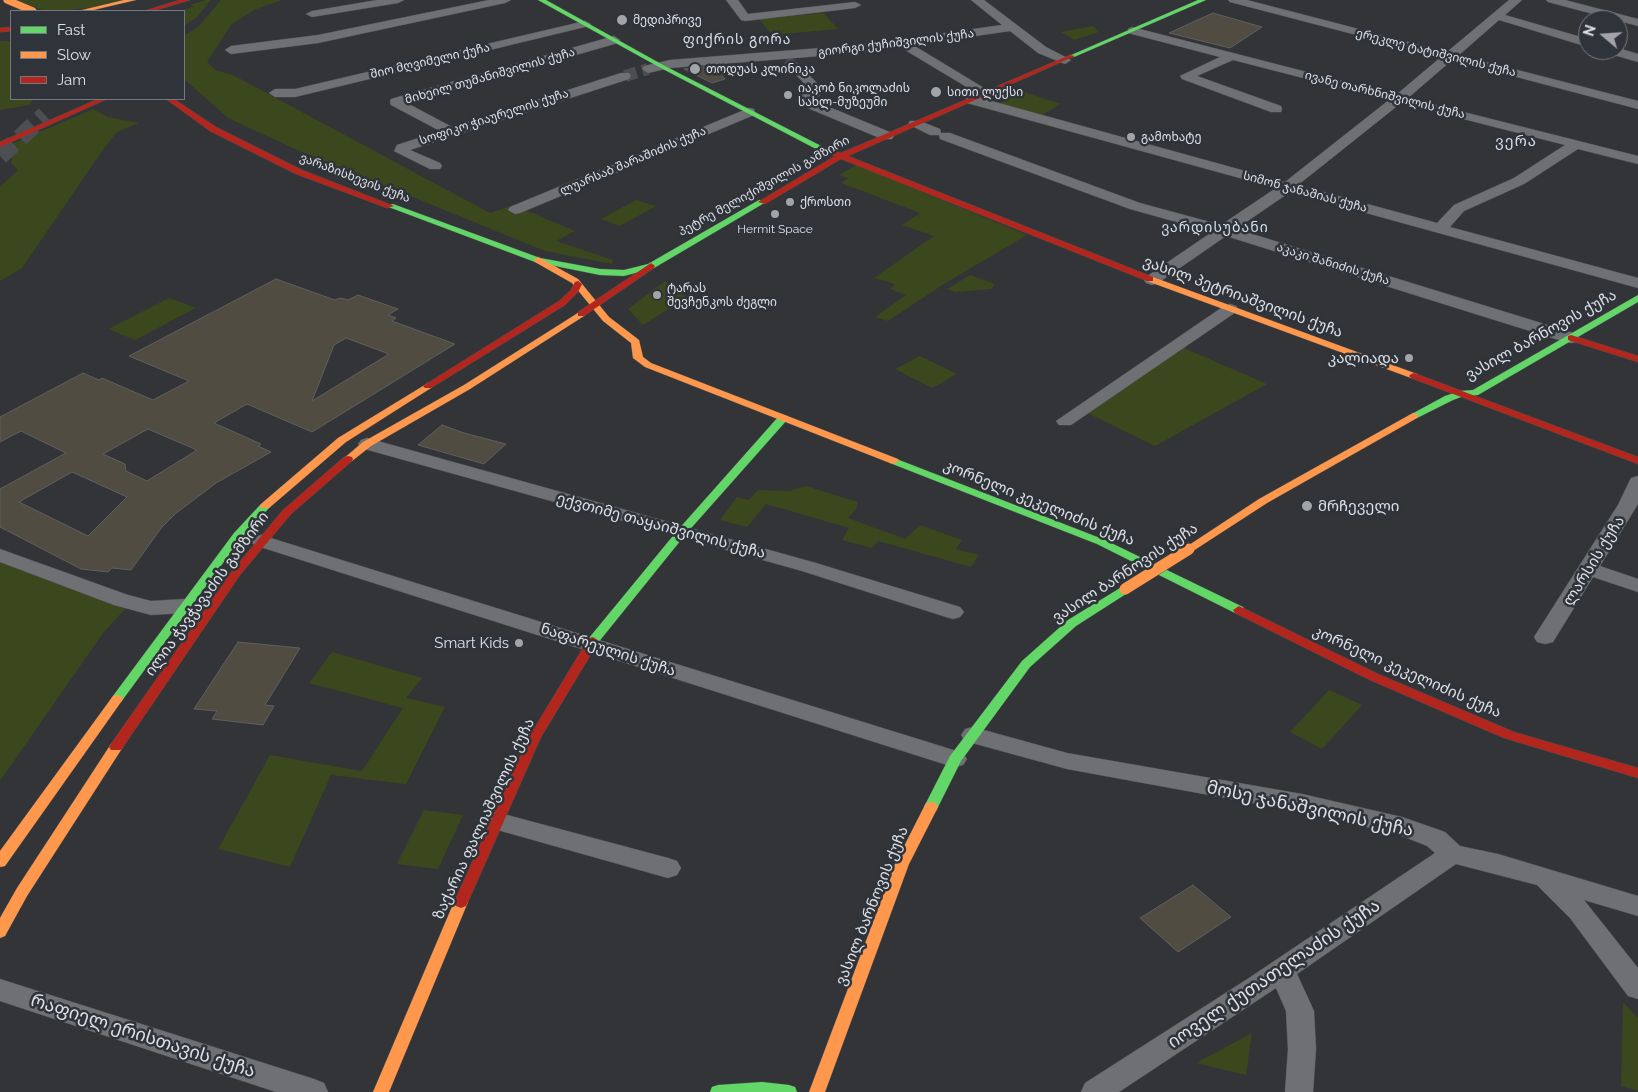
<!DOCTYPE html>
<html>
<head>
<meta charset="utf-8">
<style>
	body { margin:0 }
	#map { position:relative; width:1638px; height:1092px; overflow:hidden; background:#323437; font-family:Raleway,sans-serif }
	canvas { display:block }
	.legend { position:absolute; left:10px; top:10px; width:175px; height:90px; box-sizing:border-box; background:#2f333a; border:1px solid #75787e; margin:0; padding:6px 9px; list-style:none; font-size:15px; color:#dee0e5 }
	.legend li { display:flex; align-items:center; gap:10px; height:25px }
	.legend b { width:25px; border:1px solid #75787e }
	.north { position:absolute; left:1578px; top:10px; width:50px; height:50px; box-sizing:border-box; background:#2f333a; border:1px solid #75787e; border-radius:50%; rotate:288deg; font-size:14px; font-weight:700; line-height:20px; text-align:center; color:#dee0e5 }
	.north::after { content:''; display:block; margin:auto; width:18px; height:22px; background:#a2a4a8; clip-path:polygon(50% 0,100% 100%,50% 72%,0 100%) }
</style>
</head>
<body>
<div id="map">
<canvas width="1638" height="1092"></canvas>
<ul class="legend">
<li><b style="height:6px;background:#63d668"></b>Fast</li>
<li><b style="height:6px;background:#ff974d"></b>Slow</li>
<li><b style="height:6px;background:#b3261e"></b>Jam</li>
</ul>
<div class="north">N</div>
</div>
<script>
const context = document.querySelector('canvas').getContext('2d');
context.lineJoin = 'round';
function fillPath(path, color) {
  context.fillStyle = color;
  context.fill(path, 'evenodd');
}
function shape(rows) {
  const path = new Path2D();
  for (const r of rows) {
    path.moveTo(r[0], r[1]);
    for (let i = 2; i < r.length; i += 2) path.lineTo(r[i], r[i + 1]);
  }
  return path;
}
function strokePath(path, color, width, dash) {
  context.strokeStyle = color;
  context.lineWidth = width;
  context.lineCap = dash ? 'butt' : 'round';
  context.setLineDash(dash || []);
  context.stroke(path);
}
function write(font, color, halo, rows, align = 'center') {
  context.font = font + ' Raleway,"Noto Sans Georgian",sans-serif';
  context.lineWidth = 5;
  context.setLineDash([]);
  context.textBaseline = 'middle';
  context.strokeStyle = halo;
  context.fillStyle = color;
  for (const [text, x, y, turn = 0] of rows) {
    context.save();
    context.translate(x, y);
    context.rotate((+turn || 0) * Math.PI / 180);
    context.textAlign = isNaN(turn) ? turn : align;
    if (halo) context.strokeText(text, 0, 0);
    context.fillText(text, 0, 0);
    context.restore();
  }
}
const green = shape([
	[16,0,128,0,100,7,58,11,45,11],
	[206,0,211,0,197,17,184,26,184,11,181,11,194,6,190,5],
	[221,0,281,0,254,10,231,25,207,62,215,70,233,75,490,213,513,205,575,231,556,241,613,260,612,264,545,251,295,149,228,118,184,79,184,36,199,26],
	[824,13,838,29,772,35,759,19],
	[1093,26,1099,32,1074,40,1061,32],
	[0,41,11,41,11,99,34,99,29,105,0,110],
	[1024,92,1061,104,1040,116,998,104],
	[93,109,108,117,139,123,117,132,102,151,22,268,0,281,0,187,18,170,11,163,12,157,0,157,0,149],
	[856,165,1027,235,947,282,888,321,875,317,906,295,890,289,895,284,874,278,934,236,902,225,920,213,841,183,848,178,839,175],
	[636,200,656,206,620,226,601,219],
	[970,275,995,284,992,289,955,292,947,289],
	[665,281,687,297,643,325,628,309],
	[169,298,196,308,135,340,108,329],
	[1184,348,1267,384,1155,446,1085,412],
	[920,356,957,374,932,388,895,369],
	[806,486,858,502,856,509,848,518,905,539,920,525,962,540,956,549,979,555,971,567,878,541,872,548,842,540,849,528,766,504,747,527,720,520,737,497,749,500,758,490,790,491],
	[5,558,127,607,103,633,0,781,0,564],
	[332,652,422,678,406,698,445,707,406,784,331,775,290,867,218,849,270,755,362,771,403,708,309,683],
	[1329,690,1362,705,1322,749,1290,732],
	[424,810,463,815,438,869,397,864],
	[1623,1002,1638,1018,1638,1091,1621,1086],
	[1252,1033,1246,1075,1196,1063]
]);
const building = shape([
	[1213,13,1262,27,1230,48,1169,33,1213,13],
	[714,66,725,79,712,83,684,69,714,66],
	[276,279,335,300,340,298,348,300,358,295,398,309,388,315,396,318,392,321,455,344,312,432,247,404,214,423,261,444,258,446,271,452,216,483,175,514,162,527,131,570,112,568,108,572,81,569,0,527,0,489,66,453,21,431,0,442,0,417,83,373,99,380,102,378,153,400,189,381,129,356,276,279],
	[346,338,389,354,312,401,334,345,346,338],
	[148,429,197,450,147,481,126,471,125,464,103,454,148,429],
	[72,472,127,497,88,536,19,502,72,472],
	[442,425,464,433,506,444,484,464,418,445,442,425],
	[238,642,300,648,265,705,274,706,263,725,212,719,217,711,194,709,238,642],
	[1193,885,1231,917,1178,952,1140,918,1193,885]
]);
const streetTunnel = shape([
	[786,61,797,70],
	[625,76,648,69]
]);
const primaryTunnel = shape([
	[0,156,45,115]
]);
const street = shape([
	[377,0,404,0,398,3,312,17,306,14,312,11,377,0],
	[489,0,511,0,505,3,318,43,231,54,225,50,231,46,318,35,489,0],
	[726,0,738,0,748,14,855,2,861,5,855,8,745,21,741,20,726,0],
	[971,0,984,0,1046,47,1071,60,1065,64,1038,53,1010,31,913,45,989,91,991,94,989,97,985,98,900,47,858,53,670,68,648,73,642,69,644,66,670,60,858,45,1002,25,971,0],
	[1228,0,1247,0,1447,52,1509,0,1522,0,1505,15,1588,39,1588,47,1499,20,1459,55,1638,101,1638,109,1452,60,1408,98,1638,156,1638,164,1578,149,1524,184,1464,211,1450,227,1638,278,1638,288,1290,192,1236,229,1577,334,1579,338,1577,342,1571,343,1565,342,1226,236,1158,283,1152,285,1146,283,1144,280,1146,277,1212,232,1130,209,940,139,939,135,930,135,908,124,910,121,920,121,940,129,941,133,950,133,1140,203,1221,225,1276,188,967,103,966,100,967,97,977,97,1285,182,1389,100,1233,60,1197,76,1281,106,1282,109,1281,112,1271,112,1182,79,1180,76,1220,57,1128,33,1128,29,1132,27,1396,95,1441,57,1230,2,1228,0],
	[1401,103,1565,145,1514,178,1454,205,1437,223,1298,185,1401,103],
	[1546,0,1565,0,1638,19,1638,26,1548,2,1546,0],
	[585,21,591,24,589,26,295,97,275,97,269,93,275,89,295,89,585,21],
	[614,36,620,40,618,43,407,103,452,127,621,73,629,73,631,76,629,79,410,150,440,163,442,166,440,169,430,169,394,151,397,145,440,131,391,105,390,102,391,99,614,36],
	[1618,48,1638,54,1638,62,1607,53,1605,50,1618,48],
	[797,66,801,67,824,90,819,96,810,99,892,133,894,136,892,139,882,139,798,104,797,101,799,94,811,90,791,70,797,66],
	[749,108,754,109,755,112,754,115,520,213,515,214,508,210,510,207,749,108],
	[1230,304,1236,306,1238,309,1236,312,1071,425,1059,425,1056,421,1224,306,1230,304],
	[367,438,816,563,960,607,964,612,960,617,953,619,946,617,802,571,361,448,358,444,361,440,367,438],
	[1638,476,1638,504,1600,566,1638,579,1638,592,1593,577,1553,642,1545,644,1537,642,1534,637,1618,505,1629,482,1631,478,1638,476],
	[261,535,963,753,967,759,963,765,955,767,947,765,254,545,251,541,254,537,261,535],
	[0,549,128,595,151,601,184,599,191,601,194,606,191,611,184,613,151,615,114,605,0,562,0,549],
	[973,727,1067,753,1302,794,1402,817,1445,832,1460,846,1498,854,1638,896,1638,916,1584,900,1638,968,1638,999,1628,996,1570,918,1537,885,1456,864,1297,974,1314,1011,1316,1049,1313,1092,1285,1092,1288,1049,1286,1011,1276,988,1119,1092,1081,1092,1085,1083,1249,978,1435,853,1427,846,1397,834,1302,812,1067,769,965,741,961,735,965,729,973,727],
	[496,812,668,858,677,861,681,868,677,875,668,878,487,827,484,821,487,815,496,812],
	[0,979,314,1079,324,1083,328,1092,276,1092,0,1001,0,979]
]);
const fast = shape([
	[538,0,546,0,663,65,827,149,820,151,659,67,538,0],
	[1198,0,1206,0,1074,57,1069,56,1198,0],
	[759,200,766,202,654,268,624,276,600,275,535,262,386,206,393,204,540,258,600,269,624,270,648,264,759,200],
	[1638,295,1638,302,1478,395,1461,397,1453,400,1417,418,1409,418,1408,416,1445,396,1460,391,1473,390,1638,295],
	[783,415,787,416,788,418,787,420,685,535,597,644,589,644,587,641,589,638,677,531,779,416,783,415],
	[894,458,1105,540,1243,607,1245,610,1239,614,1235,613,1097,544,890,463,889,461,894,458],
	[265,503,270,506,269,508,242,537,121,702,113,702,111,699,113,696,234,533,261,504,265,503],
	[1125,585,1129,586,1131,589,1129,592,1076,626,1030,667,961,761,936,811,931,812,926,811,924,807,950,756,1022,661,1068,620,1125,585],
	[762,1082,789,1085,795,1087,797,1092,710,1092,712,1087,718,1085,762,1082]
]);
const slow = shape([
	[124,0,136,0,89,11,78,11,124,0],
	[538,257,578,279,609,317,639,340,643,357,651,363,898,459,899,461,894,464,890,463,645,367,633,358,631,343,603,321,572,283,535,262,534,260,538,257],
	[1150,276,1417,374,1419,376,1417,378,1411,378,1147,281,1146,279,1150,276],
	[581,311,586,314,584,316,470,389,371,446,352,461,348,462,343,459,363,442,464,385,581,311],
	[428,383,433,386,431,388,346,442,269,508,261,508,260,506,261,504,338,438,428,383],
	[1413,413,1417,414,1418,416,1417,418,1267,503,1193,551,1185,551,1183,549,1259,499,1413,413],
	[117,695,121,696,123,699,121,702,5,866,0,867,0,851,113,696,117,695],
	[116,742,121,744,123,747,121,750,27,896,5,936,0,938,0,918,17,888,111,744,116,742],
	[931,802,936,803,938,807,909,864,825,1092,809,1092,895,864,926,803,931,802],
	[461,896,466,898,468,902,389,1092,373,1092,454,902,456,898,461,896]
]);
const jam = shape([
	[180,0,190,0,153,11,144,11,180,0],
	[11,27,11,31,0,32,0,28,11,27],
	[1070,55,1075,56,848,156,1153,277,1153,281,1147,281,841,159,765,204,758,202,835,156,820,151,820,147,826,147,841,153,1070,55],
	[98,99,107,99,0,147,0,142,98,99],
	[166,99,174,99,216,127,302,170,394,206,387,208,296,174,210,131,166,99],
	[651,263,655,266,654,268,584,316,578,316,578,312,651,263],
	[578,281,582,284,578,292,565,305,431,388,425,388,423,386,559,301,570,291,575,282,578,281],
	[1571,335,1638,356,1638,362,1568,340,1568,336,1571,335],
	[1414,373,1638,457,1638,464,1411,378,1409,376,1411,374,1414,373],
	[348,456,352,457,353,459,352,461,291,514,240,575,121,750,111,750,109,747,111,744,232,571,283,510,344,457,348,456],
	[1239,606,1378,674,1514,732,1638,768,1638,778,1504,738,1370,680,1235,613,1233,610,1239,606],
	[593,637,599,641,541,737,468,902,466,906,461,908,456,906,454,902,529,737,589,638,593,637]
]);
const slowBridgeFar1 = shape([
	[7,0,33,11]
]);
const slowBridge = shape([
	[1125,589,1189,549]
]);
const markers = [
	[622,20,6,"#a2a4a8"],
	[695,69,6,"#a2a4a8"],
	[936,92,6,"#a2a4a8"],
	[788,95,5,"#a2a4a8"],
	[1131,137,5,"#a2a4a8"],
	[790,202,5,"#a2a4a8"],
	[775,214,5,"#a2a4a8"],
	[657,295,5,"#a2a4a8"],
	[1409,358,5,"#a2a4a8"],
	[1307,506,6,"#a2a4a8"],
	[519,643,5,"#a2a4a8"]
];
const farPoinames = [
	["მედიპრივე",633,20],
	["თოდუას კლინიკა",706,69],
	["იაკობ ნიკოლაძის",798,88],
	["სახლ-მუზეუმი",798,102],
	["სითი ლუქსი",947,92],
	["გამოხატე",1141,137],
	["ქროსთი",800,202],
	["Hermit Space",775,229,"center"],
	["ტარას",667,288],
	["შევჩენკოს ძეგლი",667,302]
];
const farStreetnames = [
	["გიორგი ქუჩიშვილის ქუჩა",896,43,-7],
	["ერეკლე ტატიშვილის ქუჩა",1436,53,14],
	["შიო მღვიმელი ქუჩა",430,61,-13],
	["მიხეილ თუმანიშვილის ქუჩა",490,76,-16],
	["ივანე თარხნიშვილის ქუჩა",1385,95,14],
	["სოფიკო ჭიაურელის ქუჩა",494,117,-18],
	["ლუარსაბ შარაშიძის ქუჩა",633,161,-23],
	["ვარაზისხევის ქუჩა",355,178,21],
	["პეტრე მელიქიშვილის გამზირი",764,186,-29],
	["სიმონ ჯანაშიას ქუჩა",1305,192,15],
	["აკაკი შანიძის ქუჩა",1333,264,17]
];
const farNeighbourhoodnames = [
	["ფიქრის გორა",737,40],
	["ვარდისუბანი",1215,228]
];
const farQuarternames = [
	["ვერა",1516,141]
];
const streetNames = [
	["ვასილ პეტრიაშვილის ქუჩა",1243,297,20],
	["ვასილ ბარნოვის ქუჩა",1541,335,-29],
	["კორნელი კეკელიძის ქუჩა",1039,503,22],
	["ექვთიმე თაყაიშვილის ქუჩა",661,526,15],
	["ლარსის ქუჩა",1594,561,-58],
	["ვასილ ბარნოვის ქუჩა",1125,573,-33],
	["ილია ჭავჭავაძის გამზირი",207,594,-54],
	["ნაფარეულის ქუჩა",608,650,18],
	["კორნელი კეკელიძის ქუჩა",1407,672,24],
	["ზაქარია ფალიაშვილის ქუჩა",484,819,-65],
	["ვასილ ბარნოვის ქუჩა",872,906,-68]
];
const poiNames = [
	["კალიადა",1399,358],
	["მრჩეველი",1318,506,"left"],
	["Smart Kids",509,643]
];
const nearStreetnames = [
	["მოსე ჯანაშვილის ქუჩა",1310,809,12],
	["იოველ ქუთათელაძის ქუჩა",1274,974,-34],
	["რაფიელ ერისთავის ქუჩა",143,1036,18]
];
fillPath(green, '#3b481d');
fillPath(building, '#514c42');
strokePath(building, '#5f5f5f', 1);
strokePath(streetTunnel, '#4c4e51', 12, [12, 6]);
strokePath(primaryTunnel, '#4c4e51', 18, [18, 9]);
strokePath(street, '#4e5052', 1);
strokePath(fast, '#4e5052', 1);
strokePath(slow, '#4e5052', 1);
strokePath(jam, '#4e5052', 1);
fillPath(street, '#6e7073');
fillPath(fast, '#63d668');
fillPath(slow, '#ff974d');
fillPath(jam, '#b3261e');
strokePath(slowBridgeFar1, '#4e5052', 8, []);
strokePath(slowBridge, '#4e5052', 12, []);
strokePath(slowBridgeFar1, '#ff974d', 7);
strokePath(slowBridge, '#ff974d', 11);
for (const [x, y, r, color] of markers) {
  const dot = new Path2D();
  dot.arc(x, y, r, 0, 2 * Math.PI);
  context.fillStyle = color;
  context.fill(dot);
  strokePath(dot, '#2f333a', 2);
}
write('12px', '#dee0e5', '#2f333a', farPoinames, 'left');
write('12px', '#dee0e5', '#2f333a', farStreetnames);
context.letterSpacing = '1px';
write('14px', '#d9dee7', '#2f333a', farNeighbourhoodnames);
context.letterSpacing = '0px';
context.letterSpacing = '1px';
write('15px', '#d9dee7', '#2f333a', farQuarternames);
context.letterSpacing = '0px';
write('15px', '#dee0e5', '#2f333a', streetNames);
write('15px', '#dee0e5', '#2f333a', poiNames, 'right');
write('18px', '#dee0e5', '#2f333a', nearStreetnames);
</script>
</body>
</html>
